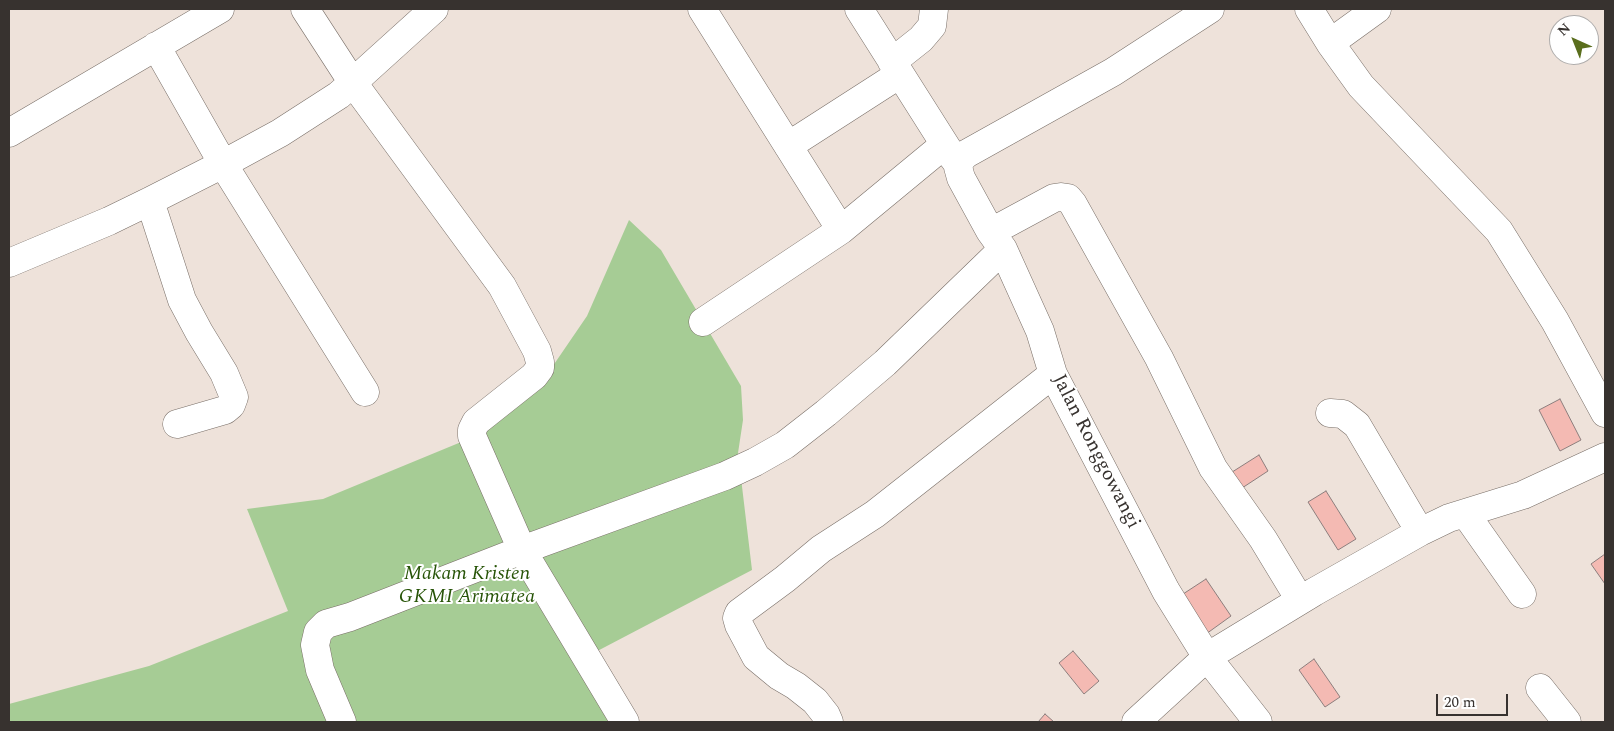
<!DOCTYPE html>
<html>
<head>
<meta charset="utf-8">
<style>
	body { margin:0 }
	#map { position:relative; width:1614px; height:731px; overflow:hidden; background:#eee2da; font-family:Spectral,serif }
	canvas { display:block }
	.frame { position:absolute; inset:0; border:10px solid #37322f; pointer-events:none }
	.north { position:absolute; left:1549px; top:15px; width:50px; height:50px; box-sizing:border-box; background:#fff; border:1px solid #afadac; border-radius:50%; rotate:316deg; font-size:14px; font-weight:700; line-height:20px; text-align:center; color:#37322f }
	.north::after { content:''; display:block; margin:auto; width:18px; height:22px; background:#5a6e1d; clip-path:polygon(50% 0,100% 100%,50% 72%,0 100%) }
	.scale { position:absolute; left:1436px; top:694px; width:72px; height:22px; box-sizing:border-box; border:2px solid #37322f; border-top:0; padding-left:6px; font-size:15px; line-height:18px; white-space:nowrap; color:#37322f; -webkit-text-stroke:4px #fff; paint-order:stroke }
</style>
</head>
<body>
<div id="map">
<canvas width="1614" height="731"></canvas>
<div class="frame"></div>
<div class="north">N</div>
<div class="scale">20 m</div>
</div>
<script>
const context = document.querySelector('canvas').getContext('2d');
context.lineJoin = 'round';
function fillPath(path, color) {
  context.fillStyle = color;
  context.fill(path, 'evenodd');
}
function shape(rows) {
  const path = new Path2D();
  for (const r of rows) {
    path.moveTo(r[0], r[1]);
    for (let i = 2; i < r.length; i += 2) path.lineTo(r[i], r[i + 1]);
  }
  return path;
}
function strokePath(path, color, width, dash) {
  context.strokeStyle = color;
  context.lineWidth = width;
  context.lineCap = dash ? 'butt' : 'round';
  context.setLineDash(dash || []);
  context.stroke(path);
}
function write(font, color, halo, rows, align = 'center') {
  context.font = font + ' Spectral,serif';
  context.lineWidth = 4;
  context.setLineDash([]);
  context.textBaseline = 'middle';
  context.strokeStyle = halo;
  context.fillStyle = color;
  for (const [text, x, y, turn = 0] of rows) {
    context.save();
    context.translate(x, y);
    context.rotate((+turn || 0) * Math.PI / 180);
    context.textAlign = isNaN(turn) ? turn : align;
    if (halo) context.strokeText(text, 0, 0);
    context.fillText(text, 0, 0);
    context.restore();
  }
}
const green = shape([
	[629,220,661,250,741,386,743,420,738,453,752,570,584,658,623,722,9,722,9,704,149,666,288,611,247,509,323,499,483,433,546,376,587,316]
]);
const building = shape([
	[1560,399,1581,440,1560,451,1539,410,1560,399],
	[1259,455,1268,471,1239,490,1229,474,1259,455],
	[1326,491,1356,539,1338,550,1308,502,1326,491],
	[1605,554,1605,584,1591,564,1605,554],
	[1206,579,1231,616,1206,634,1180,596,1206,579],
	[1073,651,1099,681,1084,694,1059,663,1073,651],
	[1314,659,1340,697,1325,707,1299,670,1314,659],
	[1045,714,1054,722,1038,722,1045,714]
]);
const minor = shape([
	[305,9,351,80,502,286,537,351,540,362,540,368,534,376,476,422,472,430,472,436,522,550,625,722],
	[702,9,841,230,944,145],
	[859,9,954,159],
	[1309,9,1330,43,1361,86,1499,231,1555,321,1605,413],
	[1330,43,1377,9],
	[156,46,223,164,365,392],
	[892,62,921,39,932,26,934,9],
	[9,133,220,9],
	[788,146,900,74],
	[150,201,182,300,199,332,224,373,234,397,231,405,225,410,177,424],
	[990,231,961,178,958,167,961,159,966,154,1113,72,1210,9],
	[9,263,109,221,150,201,223,164,280,133,339,95,434,9],
	[703,322,841,230],
	[1330,413,1343,414,1357,425,1420,532],
	[1465,513,1522,594],
	[1540,688,1567,722],
	[342,722,320,670,315,645,318,632,326,624,350,617,522,550,725,476,755,462,785,445,826,413,885,363,1003,249],
	[829,722,826,715,815,701,796,686,779,676,756,657,739,625,737,618,739,613,785,579,821,549,875,514,1053,374],
	[1136,722,1207,657,1314,592,1420,532,1449,518,1523,495,1605,457],
	[1258,722,1207,657,1166,591,1053,374,1040,331,1003,249,990,231,1004,225,1054,198,1061,197,1068,198,1073,204,1159,358,1213,468,1263,539,1300,600]
]);
const streetNames = [
	["Jalan Ronggowangi",1095,452,63]
];
const parkNames = [
	["Makam Kristen",467,575],
	["GKMI Arimatea",467,598]
];
fillPath(green, '#a6cc95');
fillPath(building, '#f4bab3');
strokePath(building, '#8c7e7d', 1);
strokePath(minor, '#786e67', 29);
strokePath(minor, '#fff', 28);
write('20px', '#37322f', '#fff', streetNames);
write('italic 20px', '#275407', '#fff', parkNames);
</script>
</body>
</html>
